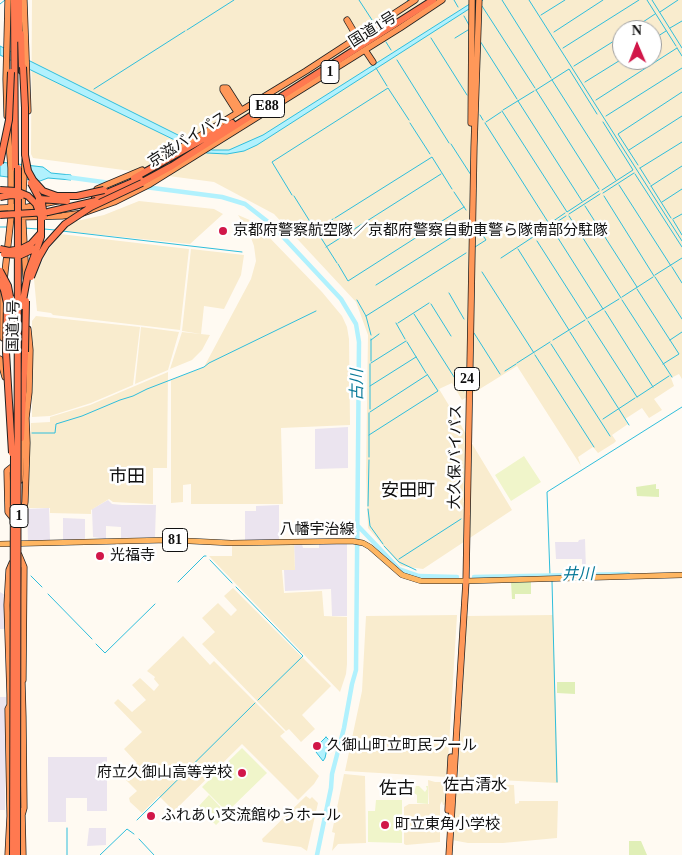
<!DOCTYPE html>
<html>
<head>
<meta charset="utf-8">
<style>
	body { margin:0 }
	#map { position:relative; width:682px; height:855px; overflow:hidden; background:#fffaf2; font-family:"Times New Roman",serif }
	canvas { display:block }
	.north { position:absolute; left:612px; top:20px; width:50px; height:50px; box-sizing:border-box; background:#fff; border:1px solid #9f9f9f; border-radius:50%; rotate:359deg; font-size:14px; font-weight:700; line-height:20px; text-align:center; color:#101010 }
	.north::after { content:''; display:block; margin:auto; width:18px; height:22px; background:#d11749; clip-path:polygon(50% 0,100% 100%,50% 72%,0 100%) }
</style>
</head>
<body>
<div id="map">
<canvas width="682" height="855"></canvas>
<div class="north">N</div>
</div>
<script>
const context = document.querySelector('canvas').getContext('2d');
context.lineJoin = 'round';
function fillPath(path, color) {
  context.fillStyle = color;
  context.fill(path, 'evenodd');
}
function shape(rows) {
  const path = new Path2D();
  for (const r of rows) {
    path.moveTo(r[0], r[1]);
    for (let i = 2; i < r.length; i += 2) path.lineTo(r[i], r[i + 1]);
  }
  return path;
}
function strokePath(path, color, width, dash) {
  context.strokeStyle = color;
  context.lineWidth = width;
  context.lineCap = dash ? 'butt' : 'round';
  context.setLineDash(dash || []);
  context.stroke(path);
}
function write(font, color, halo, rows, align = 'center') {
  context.font = font + ' "Times New Roman","Noto Sans JP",serif';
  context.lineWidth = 5;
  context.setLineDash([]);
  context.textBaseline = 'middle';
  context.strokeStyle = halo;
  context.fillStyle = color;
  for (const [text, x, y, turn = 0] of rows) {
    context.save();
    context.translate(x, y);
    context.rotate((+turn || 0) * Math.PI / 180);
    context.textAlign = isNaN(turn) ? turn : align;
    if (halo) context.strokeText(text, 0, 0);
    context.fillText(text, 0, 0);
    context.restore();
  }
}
const industrial = shape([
	[348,427,348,468,315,469,315,429],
	[108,500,112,504,122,505,156,505,155,537,121,538,121,527,106,526,106,539,93,537,92,509],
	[279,505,279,540,245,541,245,511,256,511,256,506],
	[49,508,50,540,28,541,27,509],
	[63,518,85,519,85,539,63,540],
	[585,539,586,570,582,570,582,559,556,559,555,542,578,542,579,540],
	[347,543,347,616,332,616,331,589,285,591,284,570,295,570,294,544,302,544,303,548,319,548,319,544],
	[0,592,5,595,5,629,0,629],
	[0,697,6,697,5,810,0,810],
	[48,757,107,757,107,811,87,811,87,798,66,798,66,822,48,822],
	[89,828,106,828,106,845,87,846]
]);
const farmland = shape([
	[32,0,682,0,682,379,679,374,671,378,674,386,654,399,662,410,649,418,642,408,625,419,628,424,612,435,616,441,614,443,598,453,593,447,578,457,581,466,517,366,462,400,452,383,439,389,512,510,423,569,401,566,368,528,366,472,368,335,356,302,274,214,214,182,33,158,31,154],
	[622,30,652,30,652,60,622,60],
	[139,201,214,209,223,214,190,244,64,231,64,228,72,222,104,215],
	[238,215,252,221,265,233,322,292,342,316,347,327,349,339,350,425,281,428,283,504,191,504,191,484,183,485,183,502,171,503,171,380,204,367,251,279,256,261,254,246,249,232],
	[60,234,189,249,180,330,53,315,51,313,37,311,34,279,45,255],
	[191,249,244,255,241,275,224,309,204,306,201,334,182,331],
	[36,316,140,327,133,385,91,403,50,416,32,417,32,321],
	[141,327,179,332,168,370,135,384],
	[182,332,210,335,202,350,192,360,170,369],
	[168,372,167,468,153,468,153,504,113,502,109,499,91,510,91,514,50,513,50,508,27,508,31,423,50,422,50,417,90,405],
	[294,544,295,570,282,570,284,593,322,591,324,616,347,617,347,664,346,674,340,692,209,556,232,556,232,546],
	[233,588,331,686,302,715,315,729,301,742,289,729,286,731,202,644,215,632,202,618,218,603,231,616,237,610,224,596],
	[457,615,447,777,345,771,362,691,366,616],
	[553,615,558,783,458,778,467,616],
	[183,636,210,665,214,661,285,732,280,736,319,776,314,784,298,800,242,744,174,811,159,796,142,813,130,802,129,798,137,791,125,779,125,776,137,763,124,749,142,732,114,703,118,699,132,712,146,700,132,685,140,678,154,691,159,685,154,679,155,677,147,671],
	[344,774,365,776,366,843,338,844,332,851,335,833,332,832],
	[428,780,435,782,447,782,446,804,443,805,442,801,440,805,440,842,406,845,404,844,404,807,409,804,429,804],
	[457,783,514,785,515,804,519,803,519,801,558,801,557,838,503,843,468,843,452,840],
	[306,796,310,799,312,797,318,803,307,851,301,847,263,842,262,839]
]);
const green = shape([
	[656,484,656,489,659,489,659,497,637,496,636,487],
	[531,581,531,594,515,594,515,599,512,599,511,582],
	[557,682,575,682,575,694,557,693],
	[629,841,641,841,647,855,629,855]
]);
const pitch = shape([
	[524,456,541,482,511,501,495,475],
	[242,748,267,773,227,812,202,787],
	[416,786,419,786,425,792,427,789,426,786,428,786,428,804,417,803,417,795,414,793],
	[209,795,227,814,216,825,198,807],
	[376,800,402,800,402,843,368,842,368,811,375,811]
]);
const water = shape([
	[476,0,483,0,257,145,244,151,227,154,207,153,189,147,0,55,0,46,186,139,212,150,229,150,263,135,476,0],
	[0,162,43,167,51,173,71,175,71,180,48,178,40,181,0,176,0,162],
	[326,737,329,740,325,758,323,761,316,752,319,748,321,742,326,737]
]);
const stream = shape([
	[359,0,374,23],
	[407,0,408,1],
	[454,0,458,7],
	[502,0,551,78],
	[529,0,682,241],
	[647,0,676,46],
	[652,0,682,48],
	[0,4,5,0],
	[482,6,535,88],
	[660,12,678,0],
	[541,15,565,0],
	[464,16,469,25],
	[670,28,682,21],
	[187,30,234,0],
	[631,30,655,14],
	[554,32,603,0],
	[431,38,467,95],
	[455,38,468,30],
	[652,40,666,31],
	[480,41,517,99],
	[386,42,391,50],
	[563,48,639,0],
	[677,48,682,56],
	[397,60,449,143],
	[574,66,622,36],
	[376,68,387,86],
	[552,80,616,180],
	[585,82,622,59],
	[94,89,185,31],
	[536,90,599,189],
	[536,90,569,69,597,114],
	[596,100,677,48],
	[518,101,582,201],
	[503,110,534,91],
	[502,111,567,212,599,191],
	[480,115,483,120],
	[606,116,682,68],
	[486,122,501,112],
	[410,123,430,154],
	[485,123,548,222],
	[451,144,471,175],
	[629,150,682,116],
	[638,165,618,134,682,92],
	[640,168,682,142],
	[640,168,650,184],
	[635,174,682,247],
	[619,185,671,266],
	[651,186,671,218],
	[651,186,682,166],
	[602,190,633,170,603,122],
	[454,192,466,210],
	[603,193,634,173],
	[292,195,272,162,388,88,409,120],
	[294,196,314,228],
	[604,196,654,276],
	[662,202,682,189],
	[585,206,637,287],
	[569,214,600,194],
	[569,216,621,298],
	[335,218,432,157,452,189],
	[673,219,682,214],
	[673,220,682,235],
	[549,224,565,213],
	[0,227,8,227],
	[551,227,603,309],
	[24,228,38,229],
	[44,229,55,230],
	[316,230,337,263],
	[317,230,333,219],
	[62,231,242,252],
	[535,236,566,216],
	[537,241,587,319],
	[326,247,441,174],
	[475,247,486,240,476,225],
	[518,249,569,330],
	[501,258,533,237],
	[338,264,348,281,464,207],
	[672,267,682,283],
	[482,272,534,353],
	[655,275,682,258],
	[655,277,682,319],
	[376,285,463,230],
	[637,289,679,354,663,364],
	[449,293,464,319],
	[622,297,653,277],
	[357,300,366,316,371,335],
	[622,300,672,377],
	[431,304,451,336],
	[605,311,653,387],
	[414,314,463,391],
	[366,316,466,253],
	[588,318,619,299],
	[588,321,637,397],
	[396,323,405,339],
	[398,323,429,303],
	[570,332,629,425],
	[474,333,500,374],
	[371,340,379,334],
	[553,340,585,320],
	[670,340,682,332],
	[407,342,426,373],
	[551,344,610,436],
	[535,355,594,447],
	[371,361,371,339],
	[371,363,406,341],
	[517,363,550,342],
	[505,371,516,364],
	[370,386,416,357],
	[637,397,669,376],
	[370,409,370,364],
	[370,412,427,375],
	[603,419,635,398],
	[32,433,55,433,56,424,82,416,120,400,133,396,147,389,204,367,209,363,316,311],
	[369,435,438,391,427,374],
	[369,457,369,413],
	[368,506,369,460],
	[368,509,370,526,383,544],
	[384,546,399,562,416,570],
	[399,559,461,519],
	[210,560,232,583],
	[31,576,42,587],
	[550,576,547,492,682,407],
	[552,581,557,782],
	[178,582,204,556,206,556],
	[236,587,303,656,258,700],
	[48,594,92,639],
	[96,644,105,653,155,604],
	[137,820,255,703],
	[67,828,67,855],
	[139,839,154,855],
	[100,855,127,829,134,834]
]);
const river = shape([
	[66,177,125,185],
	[145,187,222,197,245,204,272,225,341,299,356,324,359,342,356,670,352,684,344,728,332,774,331,788,317,855],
	[358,526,399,569,419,576,457,577],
	[474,577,628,574]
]);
const primary = shape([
	[0,544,169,540,231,543,352,541,363,543,370,547,402,575,421,581,466,581,682,575]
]);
const trunk = shape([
	[24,0,28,111],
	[347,20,357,37],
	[365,50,373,62],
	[223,88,227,88,241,110],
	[223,88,223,90,237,112],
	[7,116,6,79,8,0],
	[471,123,472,0],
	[165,157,306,71,415,0],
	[25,160,22,207,26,278],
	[97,189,142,170],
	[0,208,28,207,57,201],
	[19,217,62,216,83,213,114,202,150,184,400,28,442,0],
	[4,281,11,217,11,168,8,131],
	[3,293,3,338],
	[0,359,5,377],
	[20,480,22,435],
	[12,517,8,512,7,471,12,467],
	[19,519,23,514,25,502,27,443,26,418,29,392,30,350,28,329],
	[19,555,24,567,23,680],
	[19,674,21,675,22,682,23,717,24,808,22,815],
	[448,810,451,757],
	[22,812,23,855],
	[8,855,10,816,8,709,10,705,10,695,7,605,9,570,12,563],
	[449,855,466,581,474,147,479,0]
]);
const motorway = shape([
	[14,0,15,168],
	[21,34,22,71],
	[19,39,19,0],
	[134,178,232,123],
	[137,185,172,166,433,0],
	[95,198,140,179],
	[21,438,25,352]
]);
const motorwayBridge = shape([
	[23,67,25,108,25,155,28,171,33,180,43,191,57,196,77,196,104,190],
	[0,163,9,120,11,72],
	[31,183,42,203,44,217],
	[0,190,16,191,28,196,36,204,41,217,41,237,28,273,22,306],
	[0,197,11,195,21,196],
	[39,199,67,201],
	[0,215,48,212,96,201],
	[0,249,9,251,21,249,31,244,40,234],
	[4,254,21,255,36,248],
	[0,271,8,286,10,297],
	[31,277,39,257,46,245,65,224,91,207,142,183],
	[0,281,4,290,7,303,6,352,12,453],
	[25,352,26,301],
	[13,855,14,449],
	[17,855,18,168]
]);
const markers = [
	[223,231,5,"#d11749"],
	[100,556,5,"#d11749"],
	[317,746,5,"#d11749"],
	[242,773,5,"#d11749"],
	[151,816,5,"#d11749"],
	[385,825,5,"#d11749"]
];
const shields = [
	[330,72,18],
	[267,106,35],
	[467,379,25],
	[19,516,18],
	[175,540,25]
];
const shieldNames = [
	["1",330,72],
	["E88",267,106],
	["24",467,379],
	["1",19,516],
	["81",175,540]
];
const streetNames = [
	["国道1号",373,30,-32],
	["京滋バイパス",188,140,-32],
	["国道1号",14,326,-89],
	["大久保バイパス",456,457,-89],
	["八幡宇治線",317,530]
];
const poiNames = [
	["京都府警察航空隊／京都府警察自動車警ら隊南部分駐隊",233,231],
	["光福寺",110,556],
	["久御山町立町民プール",327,746],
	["府立久御山高等学校",232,773,"right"],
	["ふれあい交流館ゆうホール",161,816],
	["町立東角小学校",395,825]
];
const waterNames = [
	["古川",358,385,-90],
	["井川",578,575,-1]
];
const neighbourhoodNames = [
	["佐古清水",475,786]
];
const quarterNames = [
	["市田",127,477],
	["安田町",408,491],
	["佐古",397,789]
];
fillPath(industrial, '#ebe4ef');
fillPath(farmland, '#f9ecce');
fillPath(green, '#e0efb7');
fillPath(pitch, '#f0f5ca');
fillPath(water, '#b1f1fd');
strokePath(water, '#2fbedc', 1);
strokePath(stream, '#2fbedc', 1);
strokePath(river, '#b1f1fd', 4.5);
strokePath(primary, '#212121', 6);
strokePath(trunk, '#212121', 7);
strokePath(motorway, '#212121', 8);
strokePath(primary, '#ffb662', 5);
strokePath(trunk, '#ff9859', 5.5);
strokePath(motorway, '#ff7950', 6);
strokePath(motorwayBridge, '#212121', 8, []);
strokePath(motorwayBridge, '#ff7950', 6);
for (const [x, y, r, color] of markers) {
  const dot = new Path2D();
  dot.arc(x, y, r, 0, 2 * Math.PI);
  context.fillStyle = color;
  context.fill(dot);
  strokePath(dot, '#fff', 2);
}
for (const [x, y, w] of shields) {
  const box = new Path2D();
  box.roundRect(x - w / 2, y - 11.5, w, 23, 4);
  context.fillStyle = '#fff';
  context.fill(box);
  strokePath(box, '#101010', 1);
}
write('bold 14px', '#101010', null, shieldNames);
write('15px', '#101010', '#fff', streetNames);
write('15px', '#101010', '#fff', poiNames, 'left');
write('italic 16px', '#0a7a99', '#fff', waterNames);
write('16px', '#101010', '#fff', neighbourhoodNames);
write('18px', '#101010', '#fff', quarterNames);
</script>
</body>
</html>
